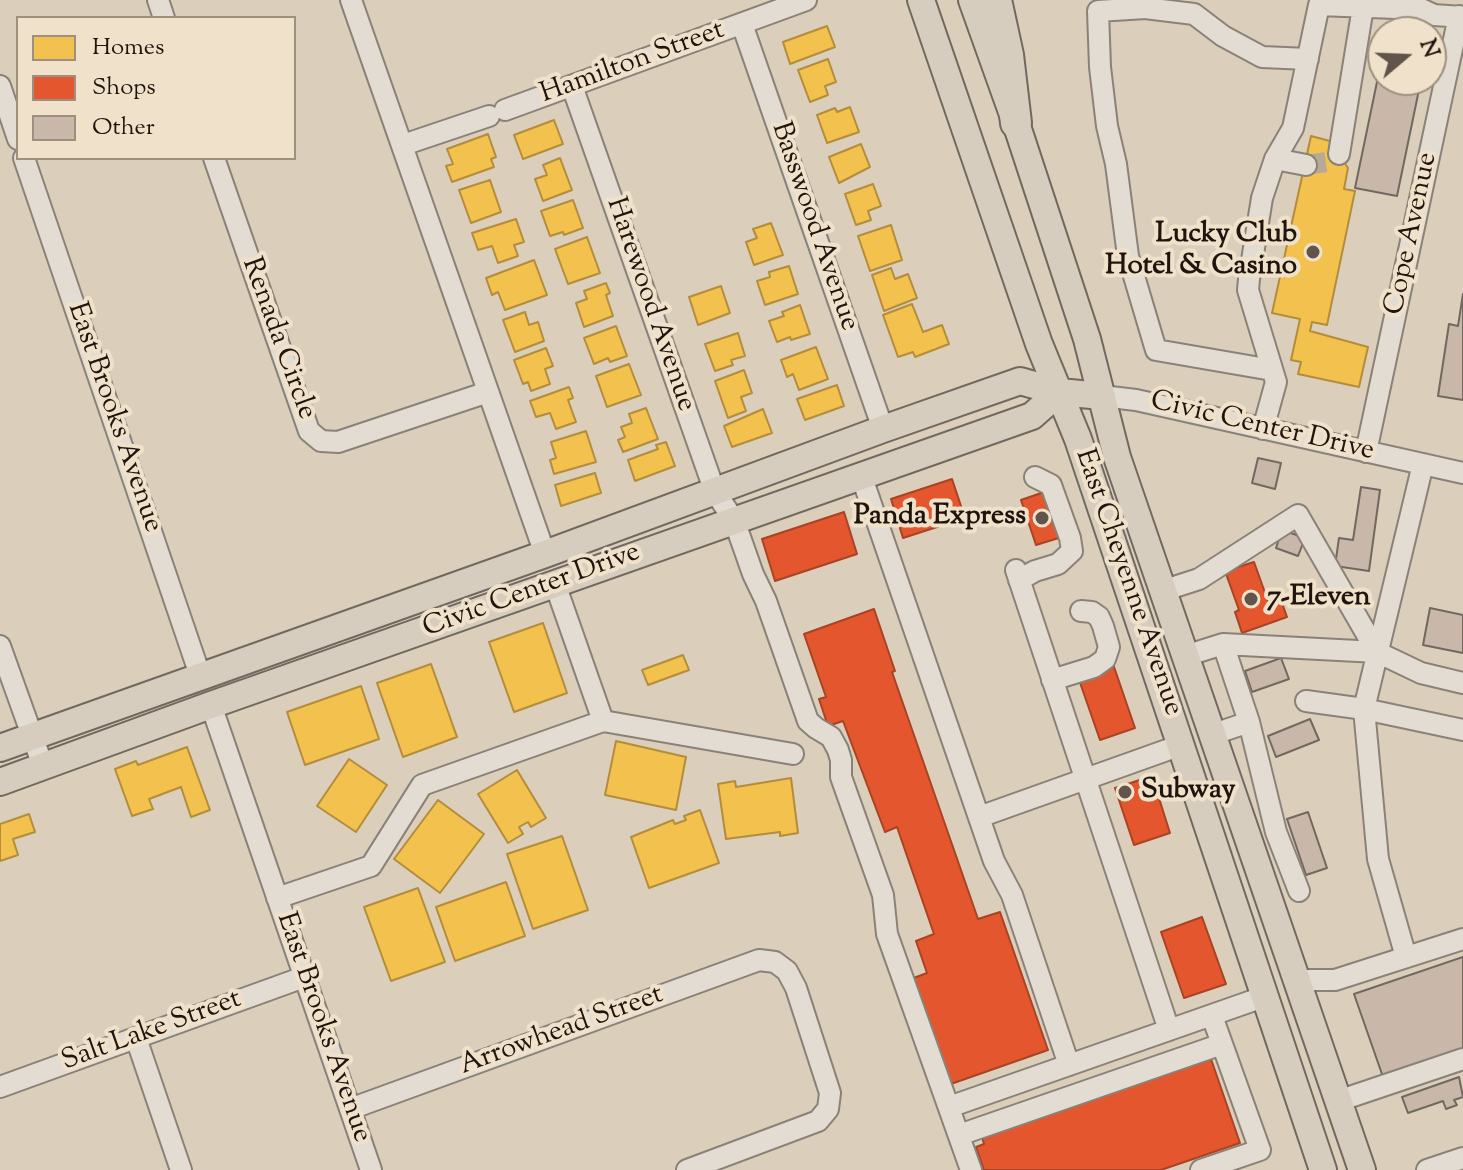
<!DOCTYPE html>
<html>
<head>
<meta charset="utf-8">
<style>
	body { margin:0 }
	#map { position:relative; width:1463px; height:1170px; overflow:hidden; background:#dbcebb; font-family:"Sorts Mill Goudy",serif }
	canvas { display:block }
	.legend { position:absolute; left:16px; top:16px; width:280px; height:144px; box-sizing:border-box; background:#f0e2ca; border:2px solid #9d907f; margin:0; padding:10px 14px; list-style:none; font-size:24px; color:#20140e }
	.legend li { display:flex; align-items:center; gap:16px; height:40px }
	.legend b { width:40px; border:2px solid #9d907f }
	.north { position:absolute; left:1367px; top:16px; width:80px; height:80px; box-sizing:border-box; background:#f0e2ca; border:2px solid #9d907f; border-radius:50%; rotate:71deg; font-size:22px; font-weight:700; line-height:32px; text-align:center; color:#20140e }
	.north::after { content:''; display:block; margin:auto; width:28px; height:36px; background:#61554b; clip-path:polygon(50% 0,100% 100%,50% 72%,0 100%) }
</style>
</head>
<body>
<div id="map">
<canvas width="1463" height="1170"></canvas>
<ul class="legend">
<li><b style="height:22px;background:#f2c14e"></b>Homes</li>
<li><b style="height:22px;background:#e4572e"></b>Shops</li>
<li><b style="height:22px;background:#c9b8aa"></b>Other</li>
</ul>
<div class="north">N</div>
</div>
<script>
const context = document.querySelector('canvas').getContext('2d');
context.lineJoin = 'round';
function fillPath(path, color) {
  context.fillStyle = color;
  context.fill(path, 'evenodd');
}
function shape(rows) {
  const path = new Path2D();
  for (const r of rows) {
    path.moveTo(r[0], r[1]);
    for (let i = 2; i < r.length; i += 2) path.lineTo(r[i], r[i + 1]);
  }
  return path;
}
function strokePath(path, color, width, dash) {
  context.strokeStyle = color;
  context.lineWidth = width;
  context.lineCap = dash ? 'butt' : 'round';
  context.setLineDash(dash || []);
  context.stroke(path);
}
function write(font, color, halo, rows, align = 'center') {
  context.font = font + ' "Sorts Mill Goudy",serif';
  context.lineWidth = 8;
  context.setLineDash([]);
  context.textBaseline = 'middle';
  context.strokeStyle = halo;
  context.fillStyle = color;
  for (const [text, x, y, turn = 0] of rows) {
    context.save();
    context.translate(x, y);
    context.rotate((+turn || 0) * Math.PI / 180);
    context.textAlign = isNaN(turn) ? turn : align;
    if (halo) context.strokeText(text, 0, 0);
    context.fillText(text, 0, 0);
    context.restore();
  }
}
const homes = shape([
	[827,26,835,47,790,64,783,42,827,26],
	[828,59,836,82,825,86,828,95,810,102,798,70,828,59],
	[850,107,859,132,827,143,817,115,835,108,837,112,850,107],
	[554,120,563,144,523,159,514,135,554,120],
	[488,134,496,157,491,159,494,167,452,182,446,166,453,164,447,149,488,134],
	[1311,136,1330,141,1348,168,1344,189,1355,191,1327,325,1312,322,1310,331,1368,347,1359,387,1298,374,1301,362,1291,360,1300,319,1272,313,1311,136],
	[861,144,870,167,839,183,829,157,861,144],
	[560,158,572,190,543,201,535,179,547,175,543,165,560,158],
	[490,180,501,212,471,223,459,190,490,180],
	[873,184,881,206,868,211,871,220,856,225,845,194,873,184],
	[573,200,583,228,564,235,563,232,550,236,541,211,573,200],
	[516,219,524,242,514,245,518,256,498,263,492,246,478,250,472,233,516,219],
	[771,223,783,255,754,265,746,242,757,238,753,229,771,223],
	[891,225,902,260,870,271,858,236,891,225],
	[587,237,600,273,568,284,555,249,587,237],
	[534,260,547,295,505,310,498,292,492,295,486,278,534,260],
	[789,266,798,294,765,305,757,281,770,277,769,272,789,266],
	[891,268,895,279,908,274,917,298,884,311,872,275,891,268],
	[606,283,610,293,606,295,613,316,584,327,576,303,587,299,584,291,606,283],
	[721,286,730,313,698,325,689,297,721,286],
	[912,304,923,332,942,325,949,344,915,357,913,352,898,357,883,315,912,304],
	[800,305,810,334,791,340,790,337,777,342,769,321,784,316,782,312,800,305],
	[525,312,529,325,538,322,544,341,515,352,503,320,525,312],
	[616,326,627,356,610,362,608,358,594,364,584,338,616,326],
	[738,333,745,356,731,360,733,365,715,371,705,344,738,333],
	[816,347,828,379,799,390,793,374,787,377,781,360,816,347],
	[546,348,553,366,545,369,550,384,531,391,528,382,523,384,514,360,546,348],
	[629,364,641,395,607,407,596,376,629,364],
	[744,370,752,393,741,397,746,411,728,418,715,381,744,370],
	[837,385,844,406,805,420,797,399,837,385],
	[569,387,573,398,568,400,576,422,556,429,550,413,536,417,530,401,569,387],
	[646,408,658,439,623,452,618,440,625,437,621,427,632,423,629,414,646,408],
	[763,409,772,433,732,447,724,426,763,409],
	[586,431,596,462,554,474,550,460,556,458,551,442,586,431],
	[666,442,675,466,635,481,628,460,658,449,656,445,666,442],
	[595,473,601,493,561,506,555,485,595,473],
	[543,623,567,693,514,712,489,642,543,623],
	[683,655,689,670,648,685,642,670,683,655],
	[431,664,457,737,403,757,377,683,431,664],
	[361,686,379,739,305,765,287,712,361,686],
	[616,741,686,757,676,810,605,795,616,741],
	[187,747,210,810,191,817,181,787,149,799,153,809,132,816,115,769,136,761,138,765,187,747],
	[349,759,387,785,356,832,317,806,349,759],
	[517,770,546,818,531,827,528,822,519,827,523,834,508,843,478,794,517,770],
	[791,778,798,833,780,836,780,832,726,839,718,784,735,781,736,787,791,778],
	[438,800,484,834,440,893,394,859,438,800],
	[700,810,719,863,649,888,631,837,673,820,675,824,686,820,684,816,700,810],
	[29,814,35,832,13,839,18,855,0,861,0,824,29,814],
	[562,836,588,910,533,929,507,854,562,836],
	[506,882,525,936,455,961,436,907,506,882],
	[418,888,445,962,391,981,364,907,418,888]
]);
const shops = shape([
	[952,479,965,518,903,538,891,499,952,479],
	[1047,491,1062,537,1036,545,1021,500,1047,491],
	[844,512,857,554,775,581,762,539,844,512],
	[1254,562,1268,601,1280,597,1287,617,1242,633,1235,612,1239,610,1225,571,1254,562],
	[874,609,895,671,892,672,978,919,1000,912,1048,1050,948,1085,911,979,927,973,916,941,934,934,897,827,885,832,843,721,828,726,819,699,826,697,804,634,874,609],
	[1112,661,1135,728,1100,740,1077,674,1112,661],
	[1152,776,1170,833,1134,845,1115,788,1152,776],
	[1202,917,1226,984,1184,998,1161,932,1202,917],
	[1211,1059,1240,1143,1161,1170,984,1170,976,1147,984,1144,982,1137,1211,1059]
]);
const building = shape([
	[1383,53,1383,80,1421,80,1397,196,1355,188,1383,53],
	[1463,294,1463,400,1438,396,1449,324,1458,326,1463,294],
	[1258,458,1281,463,1275,489,1252,483,1258,458],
	[1361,487,1380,490,1369,571,1335,566,1339,538,1353,540,1361,487],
	[1282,530,1305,538,1298,556,1276,548,1282,530],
	[1430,608,1463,615,1463,653,1423,645,1430,608],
	[1281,658,1289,679,1252,692,1245,671,1281,658],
	[1310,719,1319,740,1276,757,1268,736,1310,719],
	[1308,812,1327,868,1306,875,1287,819,1308,812],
	[1463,957,1463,1050,1383,1077,1354,994,1463,957],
	[1459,1077,1463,1097,1454,1100,1457,1105,1446,1109,1443,1101,1408,1113,1402,1097,1459,1077]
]);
const minorTunnel = shape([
	[1306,165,1334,161,1339,154]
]);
const minor = shape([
	[158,0,164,18],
	[351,0,545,554],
	[742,24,883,429],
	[0,86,18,139],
	[572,86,715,492,734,520,753,574,766,601,808,721,816,728,831,737,838,750,841,760,841,777,883,895,887,934,971,1170],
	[505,110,806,0],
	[403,145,489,116],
	[1339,154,1363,7],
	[24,158,201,678],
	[214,158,309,431,321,441,338,442,488,392],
	[1275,159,1306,165],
	[1272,370,1156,350,1128,256,1116,164,1107,126,1100,67,1098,11,1145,8,1194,14,1223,36,1262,57,1308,59],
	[1102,396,1136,400,1463,473],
	[1263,429,1276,382,1248,290,1249,279,1262,198,1275,159,1293,128,1319,5,1421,9,1434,15,1463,17],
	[1366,452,1459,16],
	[861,475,994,861,1012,895,1069,1065],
	[1016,570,1169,1030],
	[1019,580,1035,571,1058,564,1072,551,1070,538,1051,485,1035,477],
	[555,584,603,721],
	[1162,591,1199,579,1298,515,1377,652],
	[1223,644,1249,722,1276,832,1299,891],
	[0,646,43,766],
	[1185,656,1223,644,1377,652,1421,673,1463,683],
	[1052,680,1094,667,1105,659,1109,647,1103,626,1099,617,1092,612,1081,611],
	[1306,701,1364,709,1463,730],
	[211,705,371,1170],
	[1211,735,1249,722],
	[979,817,1181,745],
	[277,898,371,866,422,785,603,721,793,754],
	[1406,957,1378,859,1364,709,1423,464],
	[1297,980,1335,980,1463,939],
	[136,1038,181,1170],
	[0,1087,304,977],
	[1338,1101,1463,1059],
	[949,1107,1266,996],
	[350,1109,759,960,775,962,787,971,796,988,830,1093,828,1109,818,1121,687,1170],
	[959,1135,1222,1044],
	[1201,1170,1260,1150,1212,1016],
	[1427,1170,1463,1158]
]);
const major = shape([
	[921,0,1039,344,1078,439,1323,1170],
	[972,0,1016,123,1087,339,1117,457,1362,1170],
	[0,748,545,554,883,429,1020,381,1059,392,1102,396],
	[0,782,211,705,1032,416,1059,392]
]);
const highway = shape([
	[996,0,1008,55,1016,123]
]);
const markers = [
	[1313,252,8,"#61554b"],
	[1042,518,8,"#61554b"],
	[1251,599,8,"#61554b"],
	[1125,792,8,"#61554b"]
];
const streetNames = [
	["Hamilton Street",633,64,-20],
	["Basswood Avenue",813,227,71],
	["Cope Avenue",1413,234,-78],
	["Harewood Avenue",649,305,71],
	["Renada Circle",277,339,70],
	["East Brooks Avenue",113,418,71],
	["Civic Center Drive",1262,428,13],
	["East Cheyenne Avenue",1127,583,71],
	["Civic Center Drive",532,592,-20],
	["East Brooks Avenue",322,1028,71],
	["Salt Lake Street",152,1032,-20],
	["Arrowhead Street",562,1032,-20]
];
const poiNames = [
	["Lucky Club",1297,236],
	["Hotel & Casino",1297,268],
	["Panda Express",1026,518],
	["7-Eleven",1267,599,"left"],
	["Subway",1141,792,"left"]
];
fillPath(homes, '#f2c14e');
strokePath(homes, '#b38d3b', 2);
fillPath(shops, '#e4572e');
strokePath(shops, '#a94324', 2);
fillPath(building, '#c9b8aa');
strokePath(building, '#71695f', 2);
strokePath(minorTunnel, '#b6a998', 20, [20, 10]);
strokePath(minor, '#8b8277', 24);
strokePath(major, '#71695f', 30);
strokePath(highway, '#71695f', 34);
strokePath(minor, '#e3dcd2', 20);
strokePath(major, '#d7cdbe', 26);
strokePath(highway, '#d7cdbe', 30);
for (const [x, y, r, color] of markers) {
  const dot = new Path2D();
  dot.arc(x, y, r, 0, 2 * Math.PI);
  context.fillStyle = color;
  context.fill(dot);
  strokePath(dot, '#f0e2ca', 3);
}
write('28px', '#20140e', '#f0e2ca', streetNames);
write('bold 28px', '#20140e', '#f0e2ca', poiNames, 'right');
</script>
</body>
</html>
